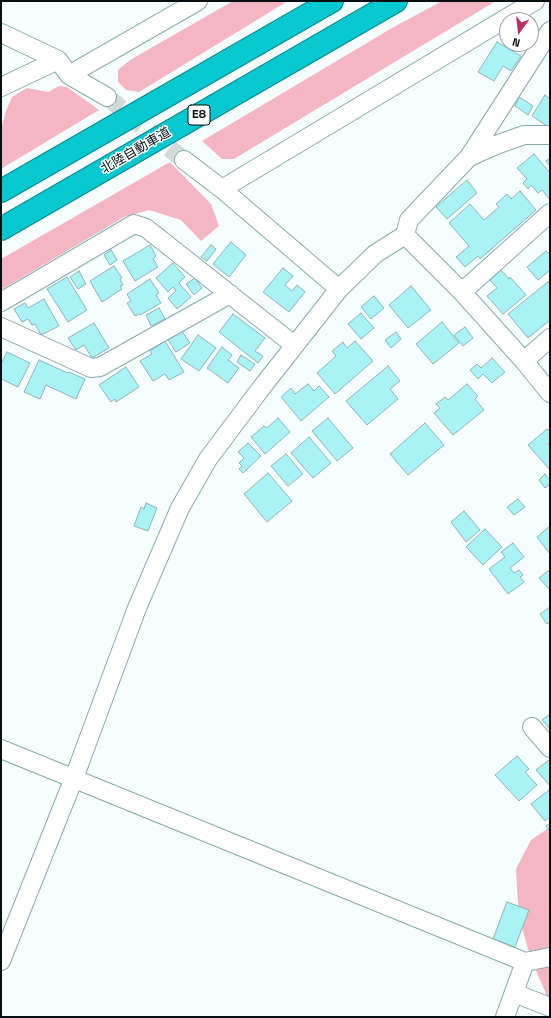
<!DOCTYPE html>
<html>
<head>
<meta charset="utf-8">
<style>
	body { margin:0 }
	#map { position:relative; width:551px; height:1018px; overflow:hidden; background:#f6fdfe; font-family:"Space Grotesk",sans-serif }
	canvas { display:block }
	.frame { position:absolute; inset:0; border:2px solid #030f10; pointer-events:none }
	.north { position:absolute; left:499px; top:12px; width:40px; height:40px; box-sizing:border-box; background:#fff; border:1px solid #9a9f9f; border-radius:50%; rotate:195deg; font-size:11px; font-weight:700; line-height:16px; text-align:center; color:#030f10 }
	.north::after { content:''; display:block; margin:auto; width:14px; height:18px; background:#bc2e5e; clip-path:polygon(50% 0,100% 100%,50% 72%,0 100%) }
</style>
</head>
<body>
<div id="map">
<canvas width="551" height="1018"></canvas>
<div class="frame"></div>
<div class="north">N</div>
</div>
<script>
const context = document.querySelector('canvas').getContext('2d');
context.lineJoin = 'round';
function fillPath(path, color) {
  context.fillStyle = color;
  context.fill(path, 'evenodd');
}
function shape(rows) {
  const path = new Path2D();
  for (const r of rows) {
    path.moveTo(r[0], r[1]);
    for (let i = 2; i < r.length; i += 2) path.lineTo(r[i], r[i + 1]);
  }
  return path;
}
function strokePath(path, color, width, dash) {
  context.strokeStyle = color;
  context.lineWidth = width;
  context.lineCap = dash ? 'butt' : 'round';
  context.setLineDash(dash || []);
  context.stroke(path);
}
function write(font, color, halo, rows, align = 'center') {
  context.font = font + ' "Space Grotesk","Noto Sans JP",sans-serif';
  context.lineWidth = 3;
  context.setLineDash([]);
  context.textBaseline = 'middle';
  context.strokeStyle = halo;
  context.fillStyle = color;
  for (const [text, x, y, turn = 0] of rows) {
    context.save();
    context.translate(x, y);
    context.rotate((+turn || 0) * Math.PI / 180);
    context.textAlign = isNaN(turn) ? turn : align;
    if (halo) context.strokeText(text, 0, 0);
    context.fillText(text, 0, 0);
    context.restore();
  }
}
const forest = shape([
	[233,1,288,1,139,92,126,90,118,82,118,70,130,60],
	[442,1,496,1,234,159,222,159,202,141,392,28],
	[59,86,67,87,99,110,1,169,1,129,6,111,12,97,27,88,48,92],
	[170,162,211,204,219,226,201,241,181,220,149,210,124,217,1,290,1,259],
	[550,827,550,1003,531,959,522,928,518,903,516,869,531,840]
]);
const building = shape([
	[497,42,521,56,511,71,503,66,494,81,478,72,497,42],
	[545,95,550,99,550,128,532,116,545,95],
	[519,97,533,106,528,115,515,106,519,97],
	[534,154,550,173,550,200,542,190,538,193,531,185,528,189,523,183,527,179,517,168,534,154],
	[550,158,550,166,546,161,550,158],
	[467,180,477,193,447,219,436,207,467,180],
	[520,191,536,210,480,259,478,256,465,267,456,257,469,246,449,223,470,204,484,220,499,207,496,204,507,194,511,199,520,191],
	[231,242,246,255,229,277,213,264,231,242],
	[150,245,156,256,153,259,158,267,135,281,123,261,150,245],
	[211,245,216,249,207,261,201,257,211,245],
	[111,250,117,260,110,265,104,255,111,250],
	[546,251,550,255,550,270,538,280,527,267,546,251],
	[173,263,185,277,179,283,191,297,177,309,168,298,176,291,173,287,168,292,156,278,173,263],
	[114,266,122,278,120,279,123,285,120,286,122,289,102,302,90,281,114,266],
	[283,268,293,276,285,285,292,291,297,285,305,292,289,312,263,292,283,268],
	[501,270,509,279,510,277,526,295,503,314,487,296,497,288,490,280,501,270],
	[79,271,86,284,78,289,70,277,79,271],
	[67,277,87,310,68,322,47,289,67,277],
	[195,278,202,288,194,295,186,284,195,278],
	[150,279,159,293,156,295,161,303,140,315,139,314,135,316,127,303,131,301,127,294,150,279],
	[548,282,550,284,550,320,528,338,508,314,548,282],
	[411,286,431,310,408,328,389,305,411,286],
	[374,296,384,308,371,319,361,307,374,296],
	[44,299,59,326,41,335,35,324,32,325,28,319,22,322,14,309,25,303,28,308,44,299],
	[159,308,165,319,151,326,146,315,159,308],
	[361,313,374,328,361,339,348,324,361,313],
	[233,314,265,338,255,351,263,356,258,363,219,332,233,314],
	[442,322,459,343,433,364,416,344,442,322],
	[94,323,109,348,92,358,84,345,76,350,68,338,94,323],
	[465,327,473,338,463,346,454,335,465,327],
	[182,331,190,343,176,352,168,340,182,331],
	[396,332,401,339,391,348,385,340,396,332],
	[198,335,216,348,199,371,181,359,198,335],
	[165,341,184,372,169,380,165,374,153,381,140,361,152,354,150,351,165,341],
	[355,341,373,361,335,394,317,373,336,356,332,351,343,342,347,348,355,341],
	[222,347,232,355,228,360,239,368,228,383,207,368,222,347],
	[7,352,30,363,18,387,1,379,1,364,7,352],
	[241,355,255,364,250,371,237,362,241,355],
	[492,358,505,372,492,383,483,374,478,379,470,370,477,364,481,368,492,358],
	[39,360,68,373,69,372,85,379,76,399,46,385,40,399,24,392,39,360],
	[388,366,400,381,390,389,398,399,367,425,346,401,388,366],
	[126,367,139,387,116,402,115,399,111,402,99,385,126,367],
	[308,384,314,391,319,386,329,397,301,421,281,397,291,388,295,394,308,384],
	[467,384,478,396,475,399,484,410,453,435,434,413,440,408,436,404,445,397,448,400,467,384],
	[278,418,290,432,265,454,251,437,264,426,267,428,278,418],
	[328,418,353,448,337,461,312,431,328,418],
	[425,423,444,445,408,475,390,454,425,423],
	[547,429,550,432,550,443,548,444,550,446,550,470,528,445,547,429],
	[309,437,331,463,313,478,291,453,309,437],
	[248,443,261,456,243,473,239,469,242,466,239,463,244,458,238,452,248,443],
	[286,454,303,474,288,486,271,466,286,454],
	[268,473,292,501,267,522,244,494,268,473],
	[545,474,550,480,550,484,545,488,539,480,545,474],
	[518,499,525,507,514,515,507,507,518,499],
	[146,503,157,508,148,531,134,526,141,507,144,509,146,503],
	[464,511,480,530,466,542,451,522,464,511],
	[550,526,550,554,537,537,550,526],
	[485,529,502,547,483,565,466,547,485,529],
	[513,543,524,557,510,568,514,573,519,570,523,575,520,577,524,582,508,594,489,569,505,557,501,552,513,543],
	[548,571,550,573,550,590,539,578,548,571],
	[550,607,550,622,547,624,540,614,550,607],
	[550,714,550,729,542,720,550,714],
	[517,756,529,769,525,772,537,785,519,801,495,775,517,756],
	[550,759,550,786,536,770,550,759],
	[549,790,550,792,550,817,545,821,531,804,549,790],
	[550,823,550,831,546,826,550,823],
	[507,902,529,910,515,947,493,939,507,902]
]);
const minorTunnel = shape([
	[107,97,184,160]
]);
const minor = shape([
	[1,33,58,60,69,75,107,97],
	[69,75,198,1],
	[1,87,58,60],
	[469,157,496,145,524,135,550,135],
	[184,160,222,189,339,289],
	[222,189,535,1],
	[405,235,462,292,524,361,550,393],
	[462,292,550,213],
	[1,302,134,224,146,228,294,345],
	[1,327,91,368,100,367,230,294],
	[524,361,550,338],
	[532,727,550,748],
	[1,749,525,962,550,957],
	[1,961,74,778,137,608,180,508,208,459,262,387,339,289,375,254,405,235,409,220,469,157,550,31],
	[514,993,550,1007],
	[505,1017,525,962]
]);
const highway = shape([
	[1,191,332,1],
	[1,229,396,1]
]);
const shields = [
	[199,115,22]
];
const shieldNames = [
	["E8",199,115]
];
const streetNames = [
	["北陸自動車道",136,151,-30]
];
fillPath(forest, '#f3b6c2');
fillPath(building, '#a9f3f6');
strokePath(building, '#8eb3b4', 1);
strokePath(minorTunnel, '#d2d9da', 18, [18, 9]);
strokePath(minor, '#86abad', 20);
strokePath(highway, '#06878c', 24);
strokePath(minor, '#fff', 18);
strokePath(highway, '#07c7cf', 22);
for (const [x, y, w] of shields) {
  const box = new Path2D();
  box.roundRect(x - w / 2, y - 10, w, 20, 3);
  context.fillStyle = '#fff';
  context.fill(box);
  strokePath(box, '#030f10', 1);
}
write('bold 12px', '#030f10', null, shieldNames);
write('13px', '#030f10', '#fff', streetNames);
</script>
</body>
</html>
